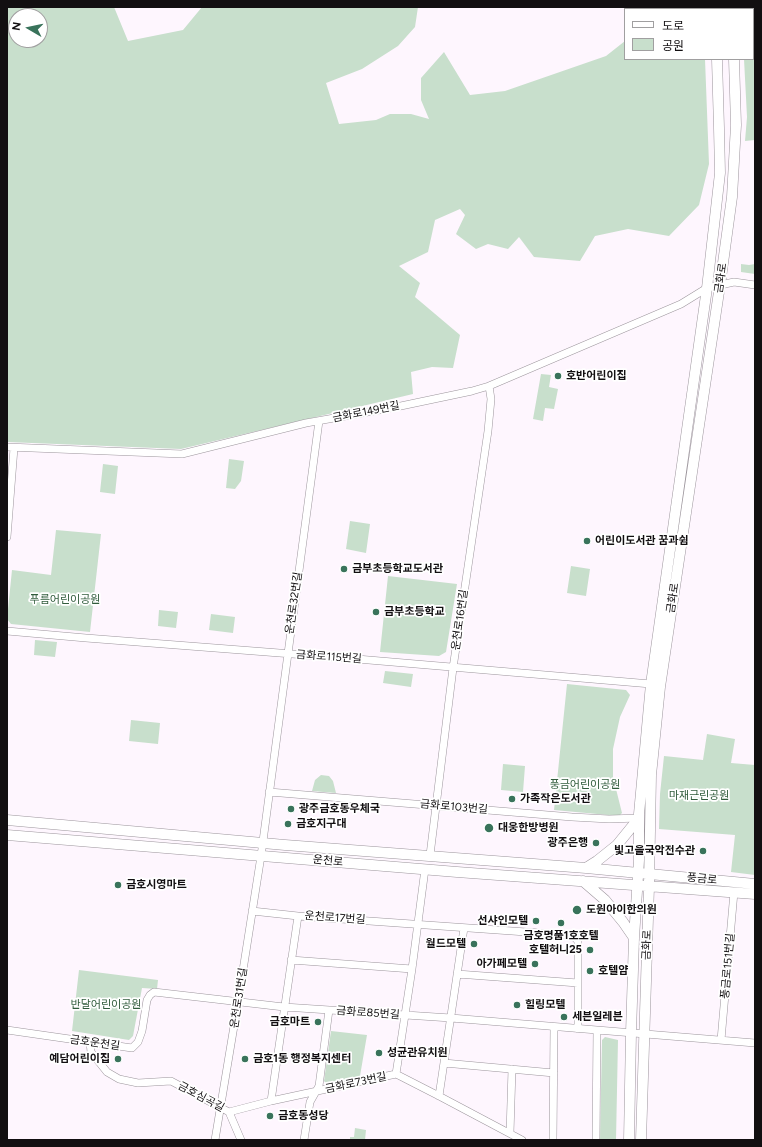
<!DOCTYPE html>
<html>
<head>
<meta charset="utf-8">
<style>
	body { margin:0 }
	#map { position:relative; width:762px; height:1147px; overflow:hidden; background:#fef6fe; font-family:Figtree,"Noto Sans KR",sans-serif }
	canvas { display:block }
	.frame { position:absolute; inset:0; border:8px solid #120f11; pointer-events:none }
	.legend { position:absolute; left:624px; top:8px; width:130px; height:52px; box-sizing:border-box; background:#fff; border:1px solid #a09fa0; margin:0; padding:5px 7px; list-style:none; font-size:12px; color:#120f11 }
	.legend li { display:flex; align-items:center; gap:8px; height:20px }
	.legend b { width:20px; border:1px solid #a09fa0 }
	.north { position:absolute; left:8px; top:8px; width:40px; height:40px; box-sizing:border-box; background:#fff; border:1px solid #a09fa0; border-radius:50%; rotate:279deg; font-size:11px; font-weight:700; line-height:16px; text-align:center; color:#120f11 }
	.north::after { content:''; display:block; margin:auto; width:14px; height:18px; background:#39735b; clip-path:polygon(50% 0,100% 100%,50% 72%,0 100%) }
</style>
</head>
<body>
<div id="map">
<canvas width="762" height="1147"></canvas>
<div class="frame"></div>
<ul class="legend">
<li><b style="height:5px;background:#fff"></b>도로</li>
<li><b style="height:11px;background:#c8dfcc"></b>공원</li>
</ul>
<div class="north">N</div>
</div>
<script>
const context = document.querySelector('canvas').getContext('2d');
context.lineJoin = 'round';
function fillPath(path, color) {
  context.fillStyle = color;
  context.fill(path, 'evenodd');
}
function shape(rows) {
  const path = new Path2D();
  for (const r of rows) {
    path.moveTo(r[0], r[1]);
    for (let i = 2; i < r.length; i += 2) path.lineTo(r[i], r[i + 1]);
  }
  return path;
}
function strokePath(path, color, width, dash) {
  context.strokeStyle = color;
  context.lineWidth = width;
  context.lineCap = dash ? 'butt' : 'round';
  context.setLineDash(dash || []);
  context.stroke(path);
}
function write(font, color, halo, rows, align = 'center') {
  context.font = font + ' Figtree,"Noto Sans KR",sans-serif';
  context.lineWidth = 3.5;
  context.setLineDash([]);
  context.textBaseline = 'middle';
  context.strokeStyle = halo;
  context.fillStyle = color;
  for (const [text, x, y, turn = 0] of rows) {
    context.save();
    context.translate(x, y);
    context.rotate((+turn || 0) * Math.PI / 180);
    context.textAlign = isNaN(turn) ? turn : align;
    if (halo) context.strokeText(text, 0, 0);
    context.fillText(text, 0, 0);
    context.restore();
  }
}
const green = shape([
	[7,7,114,7,128,41,183,30,202,7,418,7,415,27,398,46,362,69,326,83,339,124,376,120,390,114,411,114,429,119,421,100,421,78,444,52,470,95,505,91,606,56,625,41,625,59,705,59,709,164,699,205,669,236,628,229,595,236,580,261,534,257,519,237,508,249,488,244,476,249,456,234,465,215,460,209,435,220,428,252,399,266,420,283,415,297,460,335,453,368,432,367,411,372,413,394,181,449,7,442],
	[16,16,40,16,40,40,16,40],
	[661,7,704,7,704,9,659,9],
	[742,7,755,7,755,140,745,141,747,117,744,59,753,59,753,9,742,9],
	[741,264,749,265,755,264,755,274,741,272],
	[541,374,551,375,549,387,558,389,554,409,545,408,543,421,533,419],
	[229,459,244,461,241,481,235,489,226,488],
	[103,464,118,466,115,494,100,492],
	[350,521,370,524,366,553,346,549],
	[56,530,101,534,90,632,11,624,7,619,12,570,51,575],
	[571,566,590,569,586,596,567,593],
	[388,576,457,584,446,652,439,656,380,652],
	[159,610,178,612,176,628,158,626],
	[211,614,235,617,233,633,209,630],
	[35,640,57,642,55,657,34,655],
	[385,671,413,674,411,687,383,683],
	[567,684,626,690,630,695,620,717,613,749,613,777,622,813,619,816,554,810],
	[131,720,160,723,158,744,129,741],
	[707,734,735,739,731,763,755,765,755,875,731,872,735,835,659,829,660,794,664,756,703,760],
	[503,764,525,766,523,792,501,790],
	[321,775,329,776,333,781,336,793,312,791,315,780],
	[79,970,158,980,157,989,142,988,133,1036,129,1040,72,1031],
	[331,1031,367,1035,360,1076,327,1084,324,1081],
	[605,1037,618,1040,616,1140,600,1140,602,1040],
	[355,1128,366,1130,365,1140,350,1140,350,1137,354,1137]
]);
const street = shape([
	[7,447,182,454,306,423,396,407,472,391,489,386,681,304,707,288,734,282,755,285],
	[7,537,14,448],
	[7,631,86,638,357,659,651,684],
	[269,792,572,817,609,819,639,818],
	[430,855,453,668,488,431,491,399,489,386],
	[252,911,298,916,569,935,574,937,578,941,578,1029],
	[291,960,412,969],
	[457,974,578,983],
	[7,1030,132,1048,138,1042,142,1031,147,1000,150,995,154,992,284,1007,451,1018,755,1043],
	[721,1040,734,892],
	[90,1042,91,1052,107,1072,119,1079,138,1083,171,1081,229,1112,241,1140],
	[444,1063,554,1073],
	[396,1074,412,969,425,869],
	[439,1096,464,928],
	[271,1101,298,916],
	[229,1112,271,1101,396,1074,439,1096,522,1140],
	[510,1133,512,1069],
	[215,1140,238,1002,261,856,319,421],
	[304,1140,310,1102,319,1086,329,1010],
	[553,1140,554,1027],
	[596,1140,597,1030]
]);
const secondary = shape([
	[715,7,715,9],
	[732,7,732,9],
	[7,820,285,845,586,868,755,884],
	[7,835,457,872,755,894],
	[586,868,597,861,617,845,639,818],
	[583,881,605,900,623,922,634,938],
	[629,1140,631,1033,634,938,639,860,639,814,651,684,707,288,720,173,719,128,717,59],
	[641,1140,649,886,651,775,660,687,720,285,732,197,736,125,734,59]
]);
const markers = [
	[558,376,4,"#39735b"],
	[587,541,4,"#39735b"],
	[344,569,4,"#39735b"],
	[376,612,4,"#39735b"],
	[512,799,4,"#39735b"],
	[291,809,4,"#39735b"],
	[288,824,4,"#39735b"],
	[489,828,5,"#39735b"],
	[596,843,4,"#39735b"],
	[703,851,4,"#39735b"],
	[118,885,4,"#39735b"],
	[577,910,5,"#39735b"],
	[536,921,4,"#39735b"],
	[561,923,4,"#39735b"],
	[474,944,4,"#39735b"],
	[590,950,4,"#39735b"],
	[535,964,4,"#39735b"],
	[590,971,4,"#39735b"],
	[517,1005,4,"#39735b"],
	[564,1017,4,"#39735b"],
	[318,1022,4,"#39735b"],
	[379,1053,4,"#39735b"],
	[118,1059,4,"#39735b"],
	[245,1059,4,"#39735b"],
	[270,1116,4,"#39735b"]
];
const streetNames = [
	["금화로",721,278,-82],
	["금화로149번길",366,412,-11],
	["금화로",673,598,-82],
	["운천로32번길",294,603,-82],
	["운천로16번길",460,620,-82],
	["금화로115번길",329,657,4],
	["금화로103번길",454,807,5],
	["운천로",328,861,5],
	["풍금로",702,879,5],
	["운천로17번길",335,918,4],
	["금화로",647,945,-88],
	["풍금로151번길",728,966,-85],
	["운천로31번길",239,998,-81],
	["금화로85번길",368,1013,4],
	["금호운천길",95,1043,8],
	["금화로73번길",356,1083,-12],
	["금호심곡길",201,1097,28]
];
const poiNames = [
	["호반어린이집",566,376],
	["어린이도서관 꿈과쉼",595,541],
	["금부초등학교도서관",352,569],
	["금부초등학교",384,612],
	["가족작은도서관",520,799],
	["광주금호동우체국",299,809],
	["금호지구대",296,824],
	["대웅한방병원",498,828],
	["광주은행",588,843,"right"],
	["빛고을국악전수관",695,851,"right"],
	["금호시영마트",126,885],
	["도원아이한의원",586,910],
	["선샤인모텔",528,921,"right"],
	["금호명품1호호텔",561,936,"center"],
	["월드모텔",466,944,"right"],
	["호텔허니25",582,950,"right"],
	["아가페모텔",527,964,"right"],
	["호텔얌",598,971],
	["힐링모텔",525,1005],
	["세븐일레븐",572,1017],
	["금호마트",310,1022,"right"],
	["성균관유치원",387,1053],
	["예담어린이집",110,1059,"right"],
	["금호1동 행정복지센터",253,1059],
	["금호동성당",278,1116]
];
const parkNames = [
	["푸름어린이공원",65,600],
	["풍금어린이공원",585,785],
	["마재근린공원",699,796],
	["반달어린이공원",106,1005]
];
fillPath(green, '#c8dfcc');
strokePath(street, '#9c959c', 8);
strokePath(secondary, '#9c959c', 11);
strokePath(street, '#fff', 7);
strokePath(secondary, '#fff', 10);
for (const [x, y, r, color] of markers) {
  const dot = new Path2D();
  dot.arc(x, y, r, 0, 2 * Math.PI);
  context.fillStyle = color;
  context.fill(dot);
  strokePath(dot, '#fff', 1.5);
}
write('11px', '#120f11', '#fff', streetNames);
write('bold 11px', '#120f11', '#fff', poiNames, 'left');
write('11px', '#315c3c', '#fff', parkNames);
</script>
</body>
</html>
